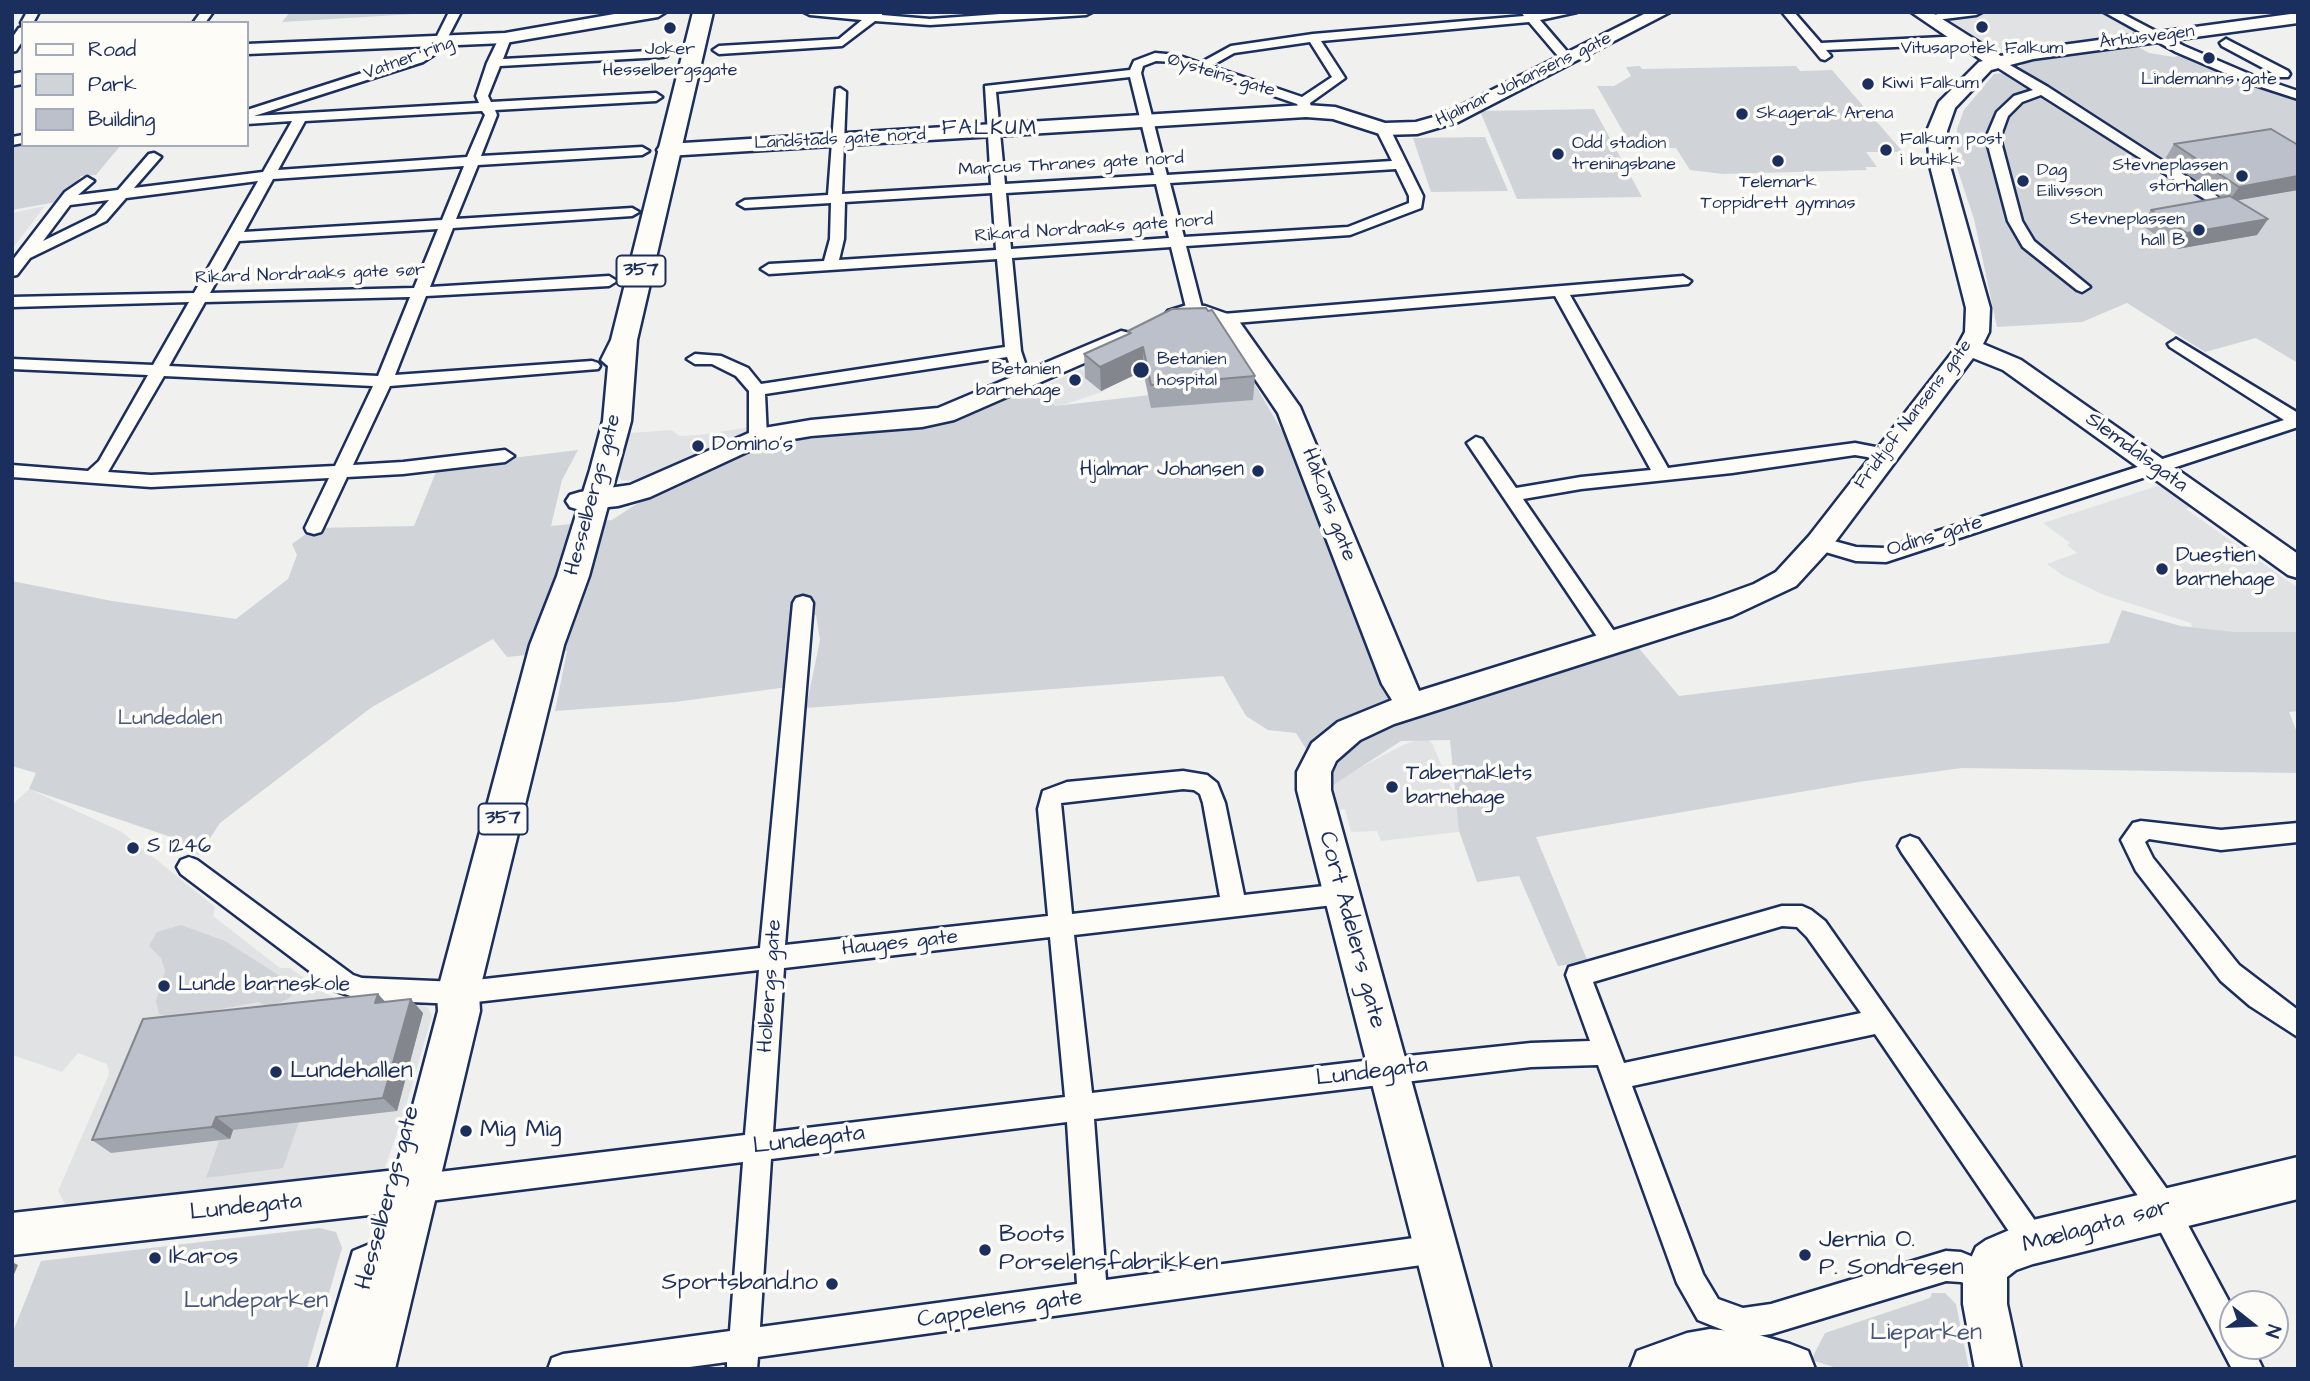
<!DOCTYPE html>
<html>
<head>
<meta charset="utf-8">
<style>
	body { margin:0 }
	#map { position:relative; width:2310px; height:1381px; overflow:hidden; background:#f0f0ee; font-family:"Architects Daughter",sans-serif }
	canvas { display:block }
	.frame { position:absolute; inset:0; border:14px solid #1b2f5e; pointer-events:none }
	.legend { position:absolute; left:21px; top:21px; width:228px; height:126px; box-sizing:border-box; background:#fdfcf7; border:2px solid #a3aaba; margin:0; padding:9px 12px; list-style:none; font-size:21px; color:#1b2f5e }
	.legend li { display:flex; align-items:center; gap:14px; height:35px }
	.legend b { width:35px; border:2px solid #a3aaba }
	.north { position:absolute; left:2219px; top:1290px; width:70px; height:70px; box-sizing:border-box; background:#fdfcf7; border:2px solid #a3aaba; border-radius:50%; rotate:108deg; font-size:19px; font-weight:700; line-height:28px; text-align:center; color:#1b2f5e }
	.north::after { content:''; display:block; margin:auto; width:24px; height:32px; background:#1b2f5e; clip-path:polygon(50% 0,100% 100%,50% 72%,0 100%) }
</style>
</head>
<body>
<div id="map">
<canvas width="2310" height="1381"></canvas>
<div class="frame"></div>
<ul class="legend">
<li><b style="height:9px;background:#fdfcf7"></b>Road</li>
<li><b style="height:19px;background:#d0d3d8"></b>Park</li>
<li><b style="height:19px;background:#bbc0ca"></b>Building</li>
</ul>
<div class="north">N</div>
</div>
<script>
const context = document.querySelector('canvas').getContext('2d');
context.lineJoin = 'round';
function fillPath(path, color) {
  context.fillStyle = color;
  context.fill(path, 'evenodd');
}
function shape(rows) {
  const path = new Path2D();
  for (const r of rows) {
    path.moveTo(r[0], r[1]);
    for (let i = 2; i < r.length; i += 2) path.lineTo(r[i], r[i + 1]);
  }
  return path;
}
function strokePath(path, color, width, dash) {
  context.strokeStyle = color;
  context.lineWidth = width;
  context.lineCap = dash ? 'butt' : 'round';
  context.setLineDash(dash || []);
  context.stroke(path);
}
function write(font, color, halo, rows, align = 'center') {
  context.font = font + ' "Architects Daughter",sans-serif';
  context.lineWidth = 7;
  context.setLineDash([]);
  context.textBaseline = 'middle';
  context.strokeStyle = halo;
  context.fillStyle = color;
  for (const [text, x, y, turn = 0] of rows) {
    context.save();
    context.translate(x, y);
    context.rotate((+turn || 0) * Math.PI / 180);
    context.textAlign = isNaN(turn) ? turn : align;
    if (halo) context.strokeText(text, 0, 0);
    context.fillText(text, 0, 0);
    context.restore();
  }
}
const built = shape([
	[1976,12,2110,12,2155,37,1996,61,1928,18],
	[45,206,12,249,12,213],
	[1081,369,1105,391,1050,409,1022,396],
	[751,427,750,431,726,443,639,481,621,480,618,473,630,433,671,430,680,436,699,435],
	[2157,486,2166,488,2191,506,2186,509,2298,588,2298,647,2192,627,2191,623,2104,595,2062,575,2047,564,2077,553,2067,545,2070,543,2043,523],
	[1425,737,1432,743,1459,806,1500,827,1381,841,1377,831,1351,832,1345,809,1338,810,1333,782,1403,745],
	[29,789,122,832,215,907,213,916,280,968,290,968,341,1003,422,1005,428,1008,432,1016,403,1116,383,1173,65,1204,58,1191,109,1074,107,1064,78,1053,62,1072,12,1055,12,805]
]);
const green = shape([
	[290,12,447,12,282,22],
	[2135,45,2149,53,2174,57,2182,55,2247,84,2298,102,2298,363,2256,338,2205,352,2127,303,2082,322,1997,327,1974,219,1957,168,1957,129,1964,110,1994,74,2014,72,2024,63],
	[1640,66,1642,69,1796,66,1800,71,1832,70,1903,152,1866,152,1877,167,1865,167,1867,170,1723,174,1690,170,1676,148,1663,148,1654,141,1629,142,1597,86,1614,86,1631,76,1626,67],
	[1594,109,1642,197,1517,199,1480,111],
	[1485,137,1508,191,1431,192,1413,138],
	[23,143,23,145,121,145,96,175,81,176,62,201,12,210,12,145],
	[1254,383,1288,441,1413,717,1637,646,1679,696,2109,643,2122,610,2181,626,2233,632,2298,632,2298,711,2289,712,2298,735,2298,773,1962,768,1865,781,1536,837,1588,962,1558,966,1519,876,1477,882,1459,831,1450,740,1401,741,1330,787,1296,733,1268,730,1246,716,1223,676,806,708,820,640,816,615,792,618,788,687,675,702,555,711,567,651,507,657,493,639,372,707,220,823,199,855,168,836,29,789,36,773,12,766,12,581,112,601,236,619,288,579,297,555,292,544,314,528,414,526,438,467,578,450,562,480,551,526,612,520,635,505,769,443,940,425,1032,387,1055,406],
	[181,925,225,941,294,985,294,993,288,999,269,1007,258,1002,169,1019,159,1014,156,1001,165,971,161,958,149,946,157,932],
	[299,1122,283,1168,206,1178,219,1141,229,1139,233,1130],
	[319,1228,336,1232,342,1248,307,1369,12,1369,12,1334,41,1261],
	[1932,1293,1945,1293,1956,1304,1969,1369,1840,1369,1811,1360,1825,1333,1930,1298]
]);
const street = shape([
	[27,12,39,12,33,23,23,23,23,25,21,23,27,12],
	[201,12,213,12,205,23,193,23,201,12],
	[449,12,461,12,448,37,457,40,423,62,254,116,479,103,476,96,487,63,499,38,505,34,511,38,503,59,667,50,667,56,663,57,500,66,488,96,491,102,656,93,662,97,656,101,495,110,497,115,481,156,642,147,649,151,642,155,478,165,456,219,632,208,639,212,632,216,453,228,430,287,609,276,617,281,609,286,426,296,395,375,592,361,598,363,600,366,598,369,390,386,353,465,403,462,505,450,514,456,505,462,403,474,347,477,323,528,321,532,314,534,307,532,305,528,329,478,151,487,12,477,12,465,88,471,99,461,148,375,12,369,12,359,153,365,189,302,12,307,12,297,194,293,258,181,126,198,106,221,30,258,17,275,12,276,12,261,65,192,87,177,94,181,78,195,118,190,149,154,154,153,161,157,134,188,263,172,292,121,247,124,247,110,415,56,438,43,435,40,449,12],
	[482,111,485,115,467,157,278,170,305,121,482,111],
	[464,166,442,220,244,232,273,179,464,166],
	[109,200,96,215,43,241,70,205,109,200],
	[438,229,414,288,210,293,239,241,438,229],
	[410,297,378,376,169,366,205,302,410,297],
	[164,376,373,386,335,466,151,475,108,472,164,376],
	[804,12,882,12,882,15,930,19,1028,12,1092,12,1086,15,930,25,875,21,842,46,719,54,713,50,719,46,839,39,862,20,810,15,804,12],
	[1521,12,1577,12,1540,20,1571,56,1571,62,1563,62,1529,22,1321,41,1345,78,1310,103,1312,111,1306,115,1301,114,1297,104,1175,62,1156,61,1143,66,1141,73,1167,175,1392,161,1376,129,1383,125,1390,129,1423,196,1421,208,1350,235,1186,246,1203,312,1201,315,1189,315,1187,312,1171,247,1012,258,1021,351,1031,381,1029,385,1017,385,1007,357,765,394,767,437,758,442,749,437,749,391,736,376,712,364,695,364,687,359,695,354,721,356,748,368,761,384,1005,347,997,259,769,274,761,269,769,264,824,261,830,239,831,203,745,208,738,204,745,200,828,195,836,89,840,88,846,92,842,194,991,185,985,86,1130,70,1134,61,1155,53,1177,55,1200,63,1231,46,1313,34,1524,16,1521,12],
	[1310,42,1332,77,1302,97,1211,66,1234,53,1310,42],
	[1130,77,1154,175,1005,184,996,92,1130,77],
	[1396,169,1409,196,1409,203,1348,227,1184,237,1170,183,1396,169],
	[1156,184,1169,238,1011,249,1006,193,1156,184],
	[992,193,996,250,839,260,844,239,845,202,992,193],
	[1782,12,1794,12,1821,43,1963,36,1969,40,1963,44,1826,50,1831,56,1825,60,1821,59,1782,12],
	[1946,12,1982,12,1976,15,1928,21,1922,18,1946,12],
	[2104,12,2119,12,2184,46,2254,76,2298,91,2298,99,2246,82,2176,52,2104,12],
	[23,27,23,40,16,51,12,52,12,38,19,28,23,27],
	[2226,39,2288,71,2290,74,2288,77,2280,77,2222,46,2220,43,2226,39],
	[1996,57,2048,87,2226,202,2219,206,2214,205,2041,95,2022,102,2008,116,2000,138,2022,221,2034,241,2090,287,2082,292,2077,290,2023,247,2008,221,1986,138,1997,112,2014,96,2033,90,1992,64,1990,61,1996,57],
	[23,135,23,143,12,145,12,137,23,135],
	[1683,276,1691,281,1688,284,1570,295,1668,468,1855,443,1891,450,1894,454,1885,460,1855,455,1732,473,1581,489,1523,499,1618,637,1621,642,1618,647,1611,649,1604,647,1467,443,1476,437,1482,439,1516,488,1581,477,1651,470,1555,296,1223,324,1215,319,1223,314,1683,276],
	[2176,339,2298,413,2298,427,1886,562,1856,561,1812,548,1810,543,1812,538,1819,537,1856,547,1885,548,2284,420,2170,347,2168,344,2176,339],
	[803,596,810,598,813,603,785,945,1048,916,1038,809,1043,791,1067,782,1183,771,1207,775,1217,783,1225,803,1244,895,1342,884,1350,887,1354,894,1350,901,1342,904,1074,935,1092,1093,1389,1058,1531,1043,1590,1041,1566,975,1569,967,1782,906,1802,906,1811,910,1825,921,2043,1232,2047,1242,2043,1252,2033,1256,2023,1252,1875,1034,1632,1086,1703,1274,1718,1299,1743,1308,1771,1304,1946,1251,1961,1252,1995,1266,2000,1276,1995,1286,1985,1291,1961,1282,1946,1281,1771,1334,1743,1338,1698,1320,1677,1283,1598,1065,1531,1067,1094,1119,1106,1280,1436,1235,1446,1239,1450,1249,1446,1259,1436,1263,758,1357,757,1369,727,1369,727,1362,675,1369,548,1369,552,1358,563,1354,730,1331,743,1162,414,1203,404,1199,400,1189,404,1179,414,1175,745,1135,759,970,458,1004,362,1000,336,991,181,874,177,867,181,860,189,857,197,860,353,975,362,978,458,982,760,948,793,603,796,598,803,596],
	[1183,789,1194,790,1200,794,1203,803,1220,897,1072,914,1061,803,1183,789],
	[1782,926,1797,927,1807,937,1861,1013,1624,1063,1593,982,1782,926],
	[1050,937,1065,1097,773,1132,784,968,1050,937],
	[1067,1122,1077,1284,760,1327,771,1159,1067,1122],
	[2141,821,2221,830,2298,823,2298,842,2221,850,2149,839,2145,842,2153,858,2239,965,2298,1010,2298,1037,2250,1006,2221,981,2136,871,2121,840,2133,823,2141,821],
	[1910,836,1918,839,2174,1199,2233,1309,2233,1346,2252,1346,2263,1369,2232,1369,2154,1219,1902,853,1898,846,1902,839,1910,836]
]);
const secondary = shape([
	[626,12,666,12,658,17,505,43,247,54,247,44,505,33,626,12],
	[1648,12,1670,12,1458,122,1417,134,1383,135,1333,119,1306,117,667,156,660,154,657,150,660,146,667,144,1306,105,1335,107,1385,123,1416,122,1444,114,1648,12],
	[1911,12,1931,12,2001,56,2033,49,2298,13,2298,23,2033,59,1991,70,1955,108,1947,131,1950,166,1990,308,1989,332,1983,344,2021,360,2298,554,2298,578,2288,575,2003,370,1973,358,1829,550,1796,586,1732,616,1394,724,1360,740,1336,761,1331,772,1331,790,1491,1369,1445,1369,1297,790,1297,772,1312,743,1338,722,1392,700,1382,684,1278,413,1220,327,1201,320,1189,319,1176,323,1168,321,1164,316,1168,311,1187,305,1205,306,1236,317,1300,407,1419,691,1710,600,1754,584,1776,572,1809,536,1958,345,1965,332,1966,308,1930,166,1927,131,1939,102,1979,62,1983,61,1911,12],
	[23,72,23,84,12,86,12,74,23,72],
	[1121,331,1130,333,1133,338,1130,343,954,420,922,427,811,436,764,444,650,497,618,506,580,510,570,507,566,501,570,495,580,492,630,485,758,429,811,420,938,408,1121,331],
	[2298,1157,2298,1199,2033,1264,2016,1270,2007,1277,2007,1304,2021,1369,1975,1369,1963,1304,1963,1276,1976,1247,1986,1240,2033,1220,2298,1157],
	[414,1168,429,1174,435,1189,429,1204,414,1210,12,1255,12,1213,414,1168]
]);
const primary = shape([
	[693,12,713,12,637,340,631,421,589,576,564,645,479,993,480,1011,395,1369,318,1369,353,1251,370,1244,376,1246,438,1011,437,993,530,645,557,576,590,470,603,421,608,366,601,360,611,340,693,12],
	[1710,1329,1752,1333,1790,1344,1808,1351,1815,1369,1630,1369,1637,1351,1687,1333,1710,1329]
]);
const wall = shape([
	[2174,144,2298,145,2298,190,2237,200,2268,219,2257,235,2177,249,2141,225,2151,210,2222,198,2165,159],
	[1128,331,1255,376,1253,400,1151,408,1143,371,1101,391,1085,378,1084,354,1128,334],
	[378,994,385,1002,423,1013,397,1111,233,1130,230,1139,111,1153,92,1140]
]);
const shadedWall = shape([
	[2298,176,2298,190,2228,202,2239,187],
	[2268,219,2257,235,2177,249,2187,233],
	[1143,347,1143,371,1101,391,1100,367],
	[378,994,391,1008,375,1003],
	[411,999,423,1013,397,1111,383,1098],
	[216,1117,233,1130,230,1139,212,1127],
	[12,1262,18,1265,12,1279]
]);
const building = shape([
	[2271,129,2298,145,2298,176,2239,187,2174,144,2271,129],
	[2230,196,2268,219,2187,233,2151,210,2230,196],
	[1206,308,1208,311,1212,310,1255,376,1151,385,1143,347,1100,367,1084,354,1131,333,1128,331,1172,309,1206,308],
	[378,994,375,1003,411,999,383,1098,216,1117,212,1127,92,1140,143,1019,378,994]
]);
const markers = [
	[1982,27,7,"#1b2f5e"],
	[670,28,7,"#1b2f5e"],
	[2209,58,7,"#1b2f5e"],
	[1868,84,7,"#1b2f5e"],
	[1742,114,7,"#1b2f5e"],
	[1886,150,7,"#1b2f5e"],
	[1558,154,7,"#1b2f5e"],
	[1778,161,7,"#1b2f5e"],
	[2242,176,7,"#1b2f5e"],
	[2023,181,7,"#1b2f5e"],
	[2199,230,7,"#1b2f5e"],
	[1141,370,9,"#1b2f5e"],
	[1075,380,7,"#1b2f5e"],
	[698,446,7,"#1b2f5e"],
	[1258,471,7,"#1b2f5e"],
	[2162,569,7,"#1b2f5e"],
	[1392,787,7,"#1b2f5e"],
	[133,848,7,"#1b2f5e"],
	[164,986,7,"#1b2f5e"],
	[276,1072,7,"#1b2f5e"],
	[466,1131,7,"#1b2f5e"],
	[985,1250,7,"#1b2f5e"],
	[1805,1255,7,"#1b2f5e"],
	[155,1258,7,"#1b2f5e"],
	[832,1284,7,"#1b2f5e"]
];
const farStreetnames = [
	["Århusvegen",2147,38,-7],
	["Vatner ring",409,59,-20],
	["Øysteins gate",1221,76,17],
	["Hjalmar Johansens gate",1524,80,-26],
	["Landstads gate nord",840,140,-3],
	["Marcus Thranes gate nord",1071,165,-3],
	["Rikard Nordraaks gate nord",1094,229,-4],
	["Rikard Nordraaks gate sør",310,275,-2],
	["Fridtjof Nansens gate",1914,415,-53]
];
const farPoinames = [
	["Vitusapotek Falkum",1982,49,"center"],
	["Joker",670,50,"center"],
	["Hesselbergsgate",670,71,"center"],
	["Lindemanns gate",2209,80,"center"],
	["Kiwi Falkum",1882,84],
	["Skagerak Arena",1756,114],
	["Falkum post",1900,140],
	["i butikk",1900,161],
	["Odd stadion",1572,144],
	["treningsbane",1572,165],
	["Stevneplassen",2228,166,"right"],
	["storhallen",2228,187,"right"],
	["Dag",2037,171],
	["Eilivsson",2037,192],
	["Telemark",1778,183,"center"],
	["Toppidrett gymnas",1778,204,"center"],
	["Stevneplassen",2185,220,"right"],
	["hall B",2185,241,"right"],
	["Betanien",1157,360],
	["hospital",1157,381],
	["Betanien",1061,370,"right"],
	["barnehage",1061,391,"right"]
];
const shields = [
	[641,271,49],
	[503,819,49]
];
const shieldNames = [
	["357",641,271],
	["357",503,819]
];
const farQuarternames = [
	["FALKUM",990,130]
];
const poiNames = [
	["Domino's",712,446],
	["Hjalmar Johansen",1244,471,"right"],
	["Duestien",2176,557],
	["barnehage",2176,581],
	["Tabernaklets",1406,775],
	["barnehage",1406,799],
	["S 1246",147,848],
	["Lunde barneskole",178,986]
];
const streetNames = [
	["Slemdalsgata",2136,453,36],
	["Hesselbergs gate",594,495,-75],
	["Håkons gate",1328,505,69],
	["Odins gate",1935,537,-17],
	["Hauges gate",900,944,-6],
	["Holbergs gate",771,986,-86]
];
const parkNames = [
	["Lundedalen",170,720]
];
const nearStreetnames = [
	["Cort Adelers gate",1351,930,75],
	["Lundegata",1372,1073,-7],
	["Lundegata",809,1141,-7],
	["Hesselbergs gate",389,1198,-75],
	["Lundegata",246,1208,-6],
	["Mælagata sør",2097,1227,-15],
	["Cappelens gate",1000,1310,-8]
];
const nearPoinames = [
	["Lundehallen",290,1072],
	["Mig Mig",480,1131],
	["Boots",999,1236],
	["Porselensfabrikken",999,1264],
	["Jernia O.",1819,1241],
	["P. Sondresen",1819,1269],
	["Ikaros",169,1258],
	["Sportsband.no",818,1284,"right"]
];
const nearParknames = [
	["Lundeparken",256,1302],
	["Lieparken",1926,1334]
];
fillPath(built, '#e0e2e3');
fillPath(green, '#d0d3d8');
strokePath(street, '#1b2f5e', 5);
strokePath(secondary, '#1b2f5e', 5);
strokePath(primary, '#1b2f5e', 5);
fillPath(street, '#fdfcf7');
fillPath(secondary, '#fdfcf7');
fillPath(primary, '#fdfcf7');
fillPath(wall, '#a1a5ae');
fillPath(shadedWall, '#83868d');
fillPath(building, '#bbc0ca');
strokePath(building, '#83868d', 2);
for (const [x, y, r, color] of markers) {
  const dot = new Path2D();
  dot.arc(x, y, r, 0, 2 * Math.PI);
  context.fillStyle = color;
  context.fill(dot);
  strokePath(dot, '#fdfcf7', 2.5);
}
write('18px', '#1b2f5e', '#fdfcf7', farStreetnames);
write('18px', '#1b2f5e', '#fdfcf7', farPoinames, 'left');
for (const [x, y, w] of shields) {
  const box = new Path2D();
  box.roundRect(x - w / 2, y - 15.5, w, 31, 5);
  context.fillStyle = '#fdfcf7';
  context.fill(box);
  strokePath(box, '#1b2f5e', 2);
}
write('bold 19px', '#1b2f5e', null, shieldNames);
context.letterSpacing = '2px';
write('21px', '#1b2f5e', '#fdfcf7', farQuarternames);
context.letterSpacing = '0px';
write('21px', '#1b2f5e', '#fdfcf7', poiNames, 'left');
write('21px', '#1b2f5e', '#fdfcf7', streetNames);
write('21px', '#48587c', '#fdfcf7', parkNames);
write('24px', '#1b2f5e', '#fdfcf7', nearStreetnames);
write('24px', '#1b2f5e', '#fdfcf7', nearPoinames, 'left');
write('24px', '#48587c', '#fdfcf7', nearParknames);
</script>
</body>
</html>
